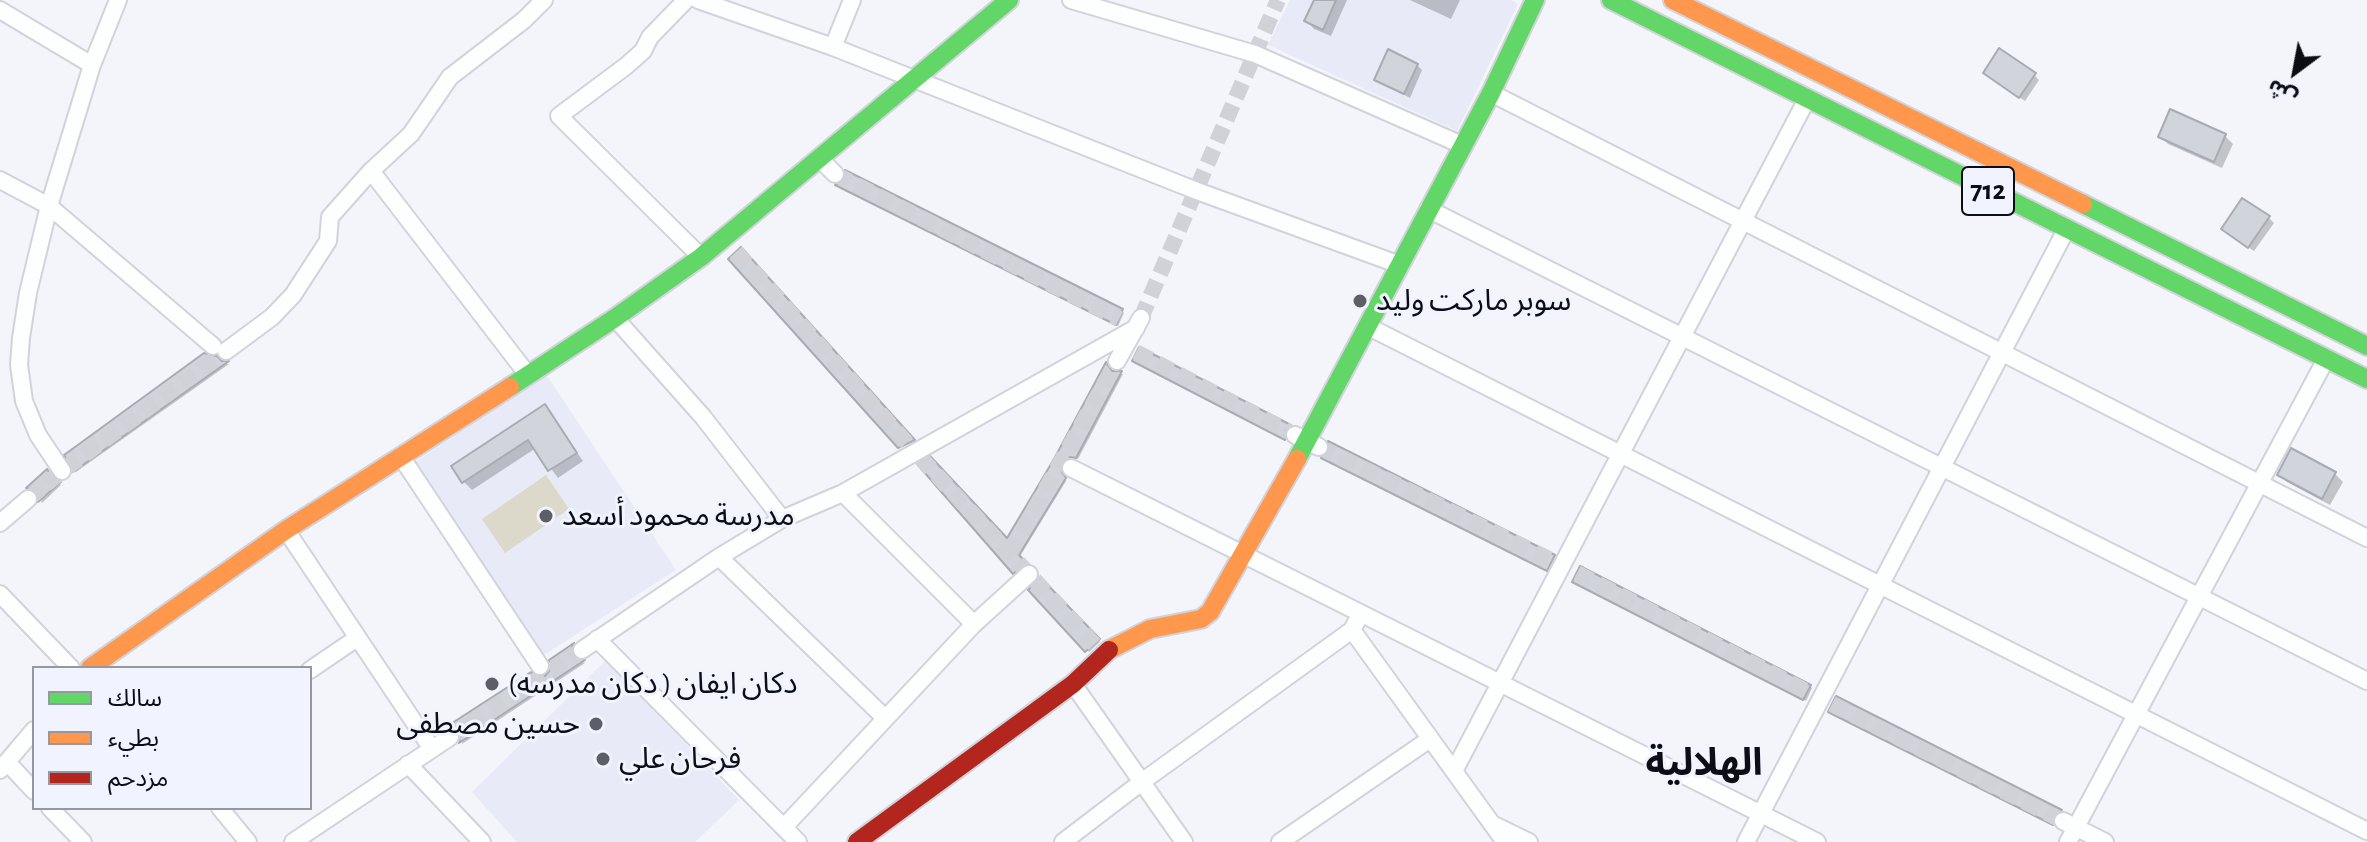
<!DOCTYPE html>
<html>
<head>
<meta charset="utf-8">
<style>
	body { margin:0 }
	#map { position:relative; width:2367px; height:842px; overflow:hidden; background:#f4f5fb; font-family:"Alegreya Sans","Noto Sans Arabic",sans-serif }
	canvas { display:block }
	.legend { position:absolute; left:32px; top:666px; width:280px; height:144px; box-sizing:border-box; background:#f1f4fe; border:2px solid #9598a1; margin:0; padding:10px 14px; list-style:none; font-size:24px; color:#0c0d15 }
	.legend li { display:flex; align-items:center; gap:16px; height:40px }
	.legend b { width:40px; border:2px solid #9598a1 }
	.north { position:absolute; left:2255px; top:32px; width:80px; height:80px; -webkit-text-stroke:6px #f1f4fe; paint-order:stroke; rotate:212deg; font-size:22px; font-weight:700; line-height:32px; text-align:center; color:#0c0d15 }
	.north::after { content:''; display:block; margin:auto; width:28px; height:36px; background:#0c0d15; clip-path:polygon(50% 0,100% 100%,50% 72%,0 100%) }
</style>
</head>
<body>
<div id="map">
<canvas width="2367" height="842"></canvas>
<ul class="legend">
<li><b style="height:10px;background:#63d668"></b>سالك</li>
<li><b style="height:10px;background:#ff974d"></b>بطيء</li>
<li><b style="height:10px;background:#b3261e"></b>مزدحم</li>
</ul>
<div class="north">ش</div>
</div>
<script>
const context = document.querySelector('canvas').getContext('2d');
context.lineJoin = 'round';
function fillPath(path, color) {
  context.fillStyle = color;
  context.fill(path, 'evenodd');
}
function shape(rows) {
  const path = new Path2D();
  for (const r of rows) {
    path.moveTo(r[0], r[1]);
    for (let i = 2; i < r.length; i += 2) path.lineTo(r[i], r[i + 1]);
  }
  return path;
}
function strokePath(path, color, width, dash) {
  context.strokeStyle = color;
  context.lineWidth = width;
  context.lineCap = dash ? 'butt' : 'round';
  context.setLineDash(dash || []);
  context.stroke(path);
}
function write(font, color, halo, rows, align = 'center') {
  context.font = font + ' "Alegreya Sans","Noto Sans Arabic",sans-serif';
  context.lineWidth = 6;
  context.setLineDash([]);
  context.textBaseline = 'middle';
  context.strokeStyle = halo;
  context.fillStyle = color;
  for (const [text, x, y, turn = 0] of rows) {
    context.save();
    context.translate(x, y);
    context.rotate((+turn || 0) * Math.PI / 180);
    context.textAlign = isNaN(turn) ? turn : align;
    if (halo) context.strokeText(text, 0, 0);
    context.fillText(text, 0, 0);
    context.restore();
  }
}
const built = shape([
	[1290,0,1511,0,1518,4,1457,131,1268,45],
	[546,374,676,570,544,655,415,462],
	[606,660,739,800,695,842,517,842,472,792]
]);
const green = shape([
	[546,475,569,509,505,553,482,519]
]);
const shadow = shape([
	[1316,0,1347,0,1331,36,1314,29,1307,21],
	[1410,0,1460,0,1451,19],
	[1417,65,1422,70,1410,98,1376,79],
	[2034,75,2039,80,2025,101,1990,78],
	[2160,136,2225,136,2233,144,2222,168,2168,144],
	[847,173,1122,311,1124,313,1118,326,838,185,845,183],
	[2269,218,2274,223,2254,251,2228,234],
	[222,363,229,364,76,472,74,471],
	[1112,373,1123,374,1078,459,1072,458,1063,464,1061,473,1066,481,1019,558,1027,566,1016,574,920,465,1008,541],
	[545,407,583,461,558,478,536,448,472,490,464,482],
	[2335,474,2343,482,2330,505,2287,482,2279,475],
	[54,480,61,485,42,503,38,492,29,488],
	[1581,569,1810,686,1812,688,1806,701,1577,583],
	[1040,580,1100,642,1089,652,1030,590],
	[573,646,574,659,585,663,462,744,463,737,458,728,449,728,530,674,535,678,546,677,552,671,551,661]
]);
const building = shape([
	[1314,0,1336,0,1323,30,1304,21,1314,0],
	[1999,48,2036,73,2019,98,1983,73,1999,48],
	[1388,49,1418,64,1404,94,1374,80,1388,49],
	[2170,109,2226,134,2214,162,2158,137,2170,109],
	[845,170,1123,309,1116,325,835,185,843,181,845,170],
	[2242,198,2270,216,2248,248,2221,229,2242,198],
	[741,247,915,440,898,448,728,259,741,247],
	[1139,347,1291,425,1285,431,1285,440,1132,361,1139,347],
	[204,353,217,356,222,361,229,361,73,472,64,455,204,353],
	[1106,362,1112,371,1122,371,1076,458,1070,457,1062,462,1060,469,1066,478,1019,555,1027,563,1013,574,917,464,930,456,1007,538,1054,459,1106,362],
	[545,404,577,453,548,471,528,440,462,483,451,466,545,404],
	[1328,441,1555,555,1547,571,1321,458,1329,451,1328,441],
	[2291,448,2336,472,2322,499,2277,475,2291,448],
	[47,469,53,478,61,482,38,502,36,491,26,488,47,469],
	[1580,566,1811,685,1803,700,1572,582,1580,566],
	[1040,577,1100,639,1085,652,1028,590,1040,577],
	[574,643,571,650,573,657,585,660,459,743,461,737,459,730,454,727,446,727,531,672,536,676,545,676,550,670,549,660,574,643],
	[1836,696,2062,810,2054,815,2053,825,1828,712,1836,696]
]);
const streetTunnel = shape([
	[835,174,1119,319],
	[736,252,907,443],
	[1141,318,1278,0],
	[1136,352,1295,435],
	[1319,447,1553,561],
	[920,457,1096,646],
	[28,499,62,471,226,351],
	[1010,553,1117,361],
	[1577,573,1808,692],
	[1832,704,2063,821],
	[450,737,582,650]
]);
const street = shape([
	[686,0,650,37,643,51,626,66,559,116,701,257],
	[698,0,833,47,1197,191,1400,265],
	[1071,0,1255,54,1462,145],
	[0,10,92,65],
	[833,47,852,0],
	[1491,93,2367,538],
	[820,159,835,174],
	[371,171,528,375],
	[0,180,49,206,213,346],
	[1428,209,2367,681],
	[615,318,703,417,782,519],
	[1369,327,2367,831],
	[226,351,272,317,293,295,328,241,330,217,371,171,411,134,450,77,524,20,544,0],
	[1117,361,1141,318],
	[1295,435,1319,447],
	[402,458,540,666],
	[1071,468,1817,842],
	[62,471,38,435,24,401,19,365,21,338,28,293,49,206,92,65,118,0],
	[843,493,974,624],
	[0,523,28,499],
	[286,530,432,749],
	[719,557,885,718],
	[0,594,71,668],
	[1352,630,1505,842],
	[597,639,798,842],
	[582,650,719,557,782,519,843,493,1136,328],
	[310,670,357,638],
	[1073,684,1184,842],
	[7,762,34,791],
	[408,764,482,842],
	[0,770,34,730],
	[1454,771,1807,99],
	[50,808,83,842],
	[220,808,248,842],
	[2063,821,2105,842],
	[1492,824,1529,842],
	[785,826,974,624,1029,574],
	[293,842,450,737],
	[1063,842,1143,781,1352,630,1360,615],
	[1280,842,1430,739],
	[1746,842,2066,230],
	[2068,842,2326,359]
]);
const fast = shape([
	[1611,0,2367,379],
	[2083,204,2367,346],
	[510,387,615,318,701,257,1009,0],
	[1297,459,1491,93,1535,0]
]);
const slow = shape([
	[1673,0,2083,204],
	[1109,650,1150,629,1201,619,1210,612,1297,459],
	[90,668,286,530,510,387]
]);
const jam = shape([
	[857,842,1073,684,1109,650]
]);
const markers = [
	[1360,301,8,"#5d5e66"],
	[546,516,8,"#5d5e66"],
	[492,684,8,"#5d5e66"],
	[596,724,8,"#5d5e66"],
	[603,759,8,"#5d5e66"]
];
const shields = [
	[1988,191,52]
];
const shieldNames = [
	["712",1988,191]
];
const poiNames = [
	["سوبر ماركت وليد",1376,301],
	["مدرسة محمود أسعد",562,516],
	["دكان ايفان ( دكان مدرسه)",508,684],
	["حسين مصطفى",580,724,"right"],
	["فرحان علي",619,759]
];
const districtNames = [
	["الهلالية",1704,764]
];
fillPath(built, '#e8eaf7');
fillPath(green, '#ddd9ca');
fillPath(shadow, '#0003');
fillPath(building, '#d2d4db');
strokePath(building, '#a9abb2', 2);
strokePath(streetTunnel, '#d1d2d8', 16, [16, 8]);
strokePath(street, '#d1d3db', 20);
strokePath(fast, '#d1d3db', 22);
strokePath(slow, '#d1d3db', 22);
strokePath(jam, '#d1d3db', 22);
strokePath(street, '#fdfefe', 16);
strokePath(fast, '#63d668', 18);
strokePath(slow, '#ff974d', 18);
strokePath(jam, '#b3261e', 18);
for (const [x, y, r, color] of markers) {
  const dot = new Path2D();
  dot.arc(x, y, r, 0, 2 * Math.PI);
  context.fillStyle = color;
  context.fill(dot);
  strokePath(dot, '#f1f4fe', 3);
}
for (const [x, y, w] of shields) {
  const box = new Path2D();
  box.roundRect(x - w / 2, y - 24, w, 48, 6);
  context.fillStyle = '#f1f4fe';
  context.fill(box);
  strokePath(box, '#0c0d15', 2);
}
write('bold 28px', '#0c0d15', null, shieldNames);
write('30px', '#0c0d15', '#f1f4fe', poiNames, 'left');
write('bold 38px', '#0c0d15', '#f1f4fe', districtNames);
</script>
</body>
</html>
